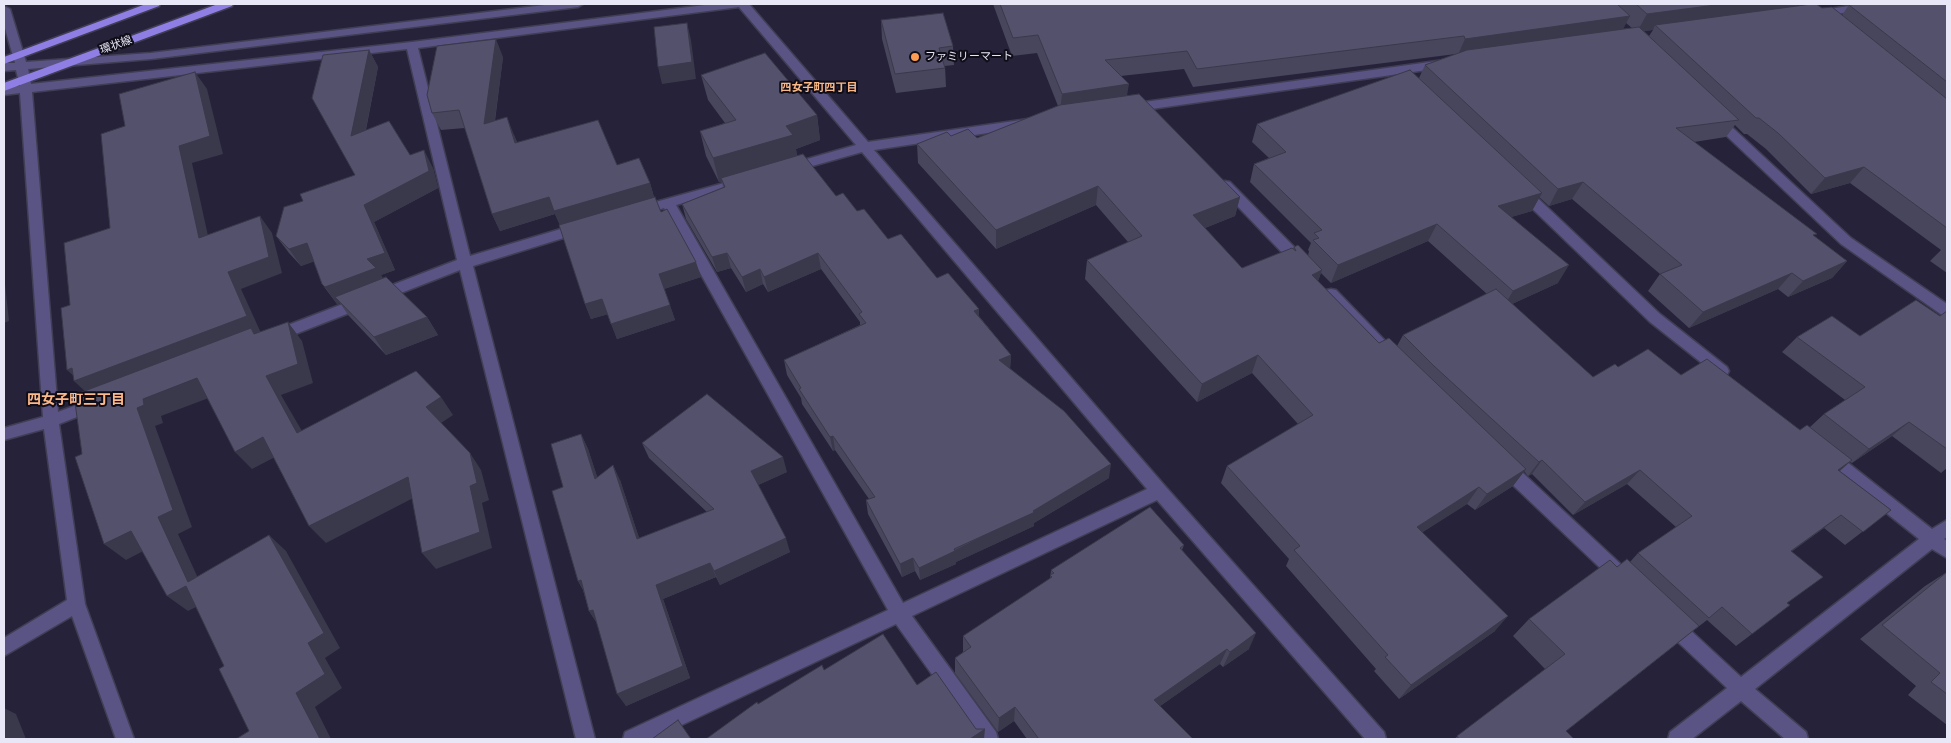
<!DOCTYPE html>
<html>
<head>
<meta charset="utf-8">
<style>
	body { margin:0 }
	#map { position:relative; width:1951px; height:743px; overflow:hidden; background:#25223a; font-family:"Work Sans",sans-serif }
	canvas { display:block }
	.frame { position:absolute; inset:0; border:5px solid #e8e7f7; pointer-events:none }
</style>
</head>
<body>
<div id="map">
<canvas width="1951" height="743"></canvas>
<div class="frame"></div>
</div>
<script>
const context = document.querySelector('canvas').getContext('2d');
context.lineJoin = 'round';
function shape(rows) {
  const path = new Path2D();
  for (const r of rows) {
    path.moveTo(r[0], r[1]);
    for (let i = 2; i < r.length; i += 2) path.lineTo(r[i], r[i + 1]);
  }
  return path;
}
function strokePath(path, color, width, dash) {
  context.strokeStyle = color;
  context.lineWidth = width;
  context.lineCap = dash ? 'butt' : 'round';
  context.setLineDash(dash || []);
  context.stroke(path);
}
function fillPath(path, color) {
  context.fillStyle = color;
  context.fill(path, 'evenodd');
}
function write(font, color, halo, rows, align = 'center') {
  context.font = font + ' "Work Sans","Noto Sans JP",sans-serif';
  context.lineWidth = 4;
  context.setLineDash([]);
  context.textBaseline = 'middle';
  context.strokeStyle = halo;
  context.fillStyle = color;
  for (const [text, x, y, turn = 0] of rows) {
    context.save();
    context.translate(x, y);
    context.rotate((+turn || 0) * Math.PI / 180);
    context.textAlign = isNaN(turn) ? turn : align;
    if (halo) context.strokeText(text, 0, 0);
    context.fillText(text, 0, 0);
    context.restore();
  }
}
const minor = shape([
	[553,4,583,4,578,7,151,59,28,69,31,84,412,42,713,4,749,4,868,142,1028,119,1032,120,1034,123,1032,126,1028,127,874,150,1165,486,1384,732,1386,739,1365,739,1157,500,912,616,996,732,998,739,978,739,896,624,652,739,623,739,625,732,888,610,664,208,639,216,634,214,632,211,634,208,742,178,747,179,748,182,747,185,676,205,903,603,1147,489,862,152,791,172,786,171,785,168,786,165,856,145,739,7,418,48,470,256,581,223,586,225,588,228,586,231,473,266,595,739,576,739,460,270,280,340,275,342,270,340,268,336,270,332,457,260,407,49,32,92,58,412,95,398,100,400,103,404,100,408,59,424,85,604,134,739,116,739,72,616,4,656,4,638,67,600,44,429,4,440,4,428,43,417,20,93,4,95,4,87,20,86,16,70,4,71,4,63,15,63,4,25,4,6,10,9,26,62,151,53,553,4],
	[1862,4,1887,4,1882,7,1816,17,1810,14,1816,11,1862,4],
	[1444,60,1448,61,1450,64,1448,67,1130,112,1124,108,1130,104,1444,60],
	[1716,115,1720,116,1851,238,1947,304,1947,316,1942,315,1841,244,1712,122,1710,119,1712,116,1716,115],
	[1225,181,1230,182,1306,259,1308,263,1306,267,1296,267,1220,188,1219,185,1220,182,1225,181],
	[1522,187,1527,188,1660,314,1727,367,1729,371,1727,375,1722,377,1717,375,1650,322,1517,194,1515,191,1517,188,1522,187],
	[1331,289,1336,290,1398,354,1400,358,1398,362,1393,364,1388,362,1326,298,1324,294,1326,290,1331,289],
	[1827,449,1833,451,1932,529,1947,520,1947,537,1944,539,1947,541,1947,558,1932,549,1755,689,1806,732,1808,739,1785,739,1741,701,1692,739,1668,739,1670,732,1727,688,1664,629,1661,623,1664,617,1670,615,1676,617,1741,677,1919,539,1821,461,1819,456,1821,451,1827,449],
	[1503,458,1509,460,1627,570,1630,576,1627,582,1621,584,1615,582,1497,470,1495,465,1497,460,1503,458]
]);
const major = shape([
	[146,4,160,4,159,6,4,64,4,57,146,4],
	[218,4,233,4,232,6,4,91,4,83,218,4]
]);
const wall = shape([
	[993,4,1798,4,1797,6,1822,8,1842,15,1849,5,1947,4,1947,273,1930,261,1941,250,1850,183,1811,194,1766,149,1747,134,1744,134,1735,125,1726,137,1694,142,1815,237,1847,261,1832,278,1788,297,1778,289,1689,328,1648,291,1660,274,1572,199,1549,206,1539,197,1532,211,1511,217,1558,283,1512,304,1593,377,1618,367,1681,375,1800,430,1810,427,1824,414,1845,400,1782,352,1797,337,1860,336,1940,316,1947,311,1947,468,1941,473,1892,436,1852,463,1850,462,1840,471,1891,510,1845,545,1824,528,1792,551,1787,603,1752,634,1736,646,1707,620,1566,731,1574,739,1454,739,1545,669,1513,636,1529,619,1617,567,1630,562,1638,553,1676,527,1627,484,1573,515,1532,474,1528,476,1524,471,1513,486,1475,510,1467,504,1422,532,1495,631,1399,699,1374,671,1376,669,1286,566,1289,559,1221,483,1227,466,1298,424,1252,373,1197,402,1085,279,1087,260,1128,242,1096,205,996,249,918,163,917,144,951,136,977,138,1058,106,1037,53,1012,56],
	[1626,23,1632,28,1623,29],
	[1653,30,1649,36,1644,31],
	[1456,54,1425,65,1419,78,1257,124,1252,142,1269,158,1254,164,1250,182,1311,243,1308,250,1309,251,1308,256,1294,247,1293,248,1242,268,1205,228,1235,216,1240,197,1127,96,1121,76,1184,69,1193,87],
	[1428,241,1487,294,1403,335,1397,346,1379,343,1318,281,1321,273,1331,283],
	[881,20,953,46,954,65,945,66,946,87,896,93,882,39],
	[369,50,378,67,366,130,433,168,438,188,374,222,395,270,381,275,383,279,427,317,438,335,386,355,348,315,340,303,337,304,322,284,314,261,301,266,289,253,276,236,303,201,355,175],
	[503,57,495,121,514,135,517,142,617,165,650,183,654,197,661,212,701,277,664,289,675,320,617,339,608,314,591,319,585,304,560,225,555,214,500,231,492,214,465,128,441,130,432,113],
	[701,75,817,115,820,140,796,149,797,156,836,196,857,211,888,239,937,278,979,316,1011,355,1010,369,1109,478,1034,523,1034,526,956,562,956,564,920,580,915,571,902,577,868,514,866,500,869,499,835,450,833,451,802,404,801,398,787,375,784,360,860,325,860,322,821,269,768,292,763,284,746,292,731,268,717,272,686,219,682,204,723,187,722,182,719,182,706,156,700,131,725,123,708,100],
	[581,434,588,449,597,477,620,480,639,538,707,512,649,458,642,443,787,472,758,485,790,552,720,585,716,577,663,599,690,678,626,706,597,623,589,611,583,590,578,581,563,487],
	[1184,545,1182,550,1249,649,1223,667,1220,664,1160,706,1191,739,1027,739,1014,721,998,732,955,673,955,658,963,652,963,636,1050,579,1051,570],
	[1947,572,1947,725,1908,695,1916,686,1860,639,1925,586]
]);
const shadedWall = shape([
	[1723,4,1798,4,1793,11,1655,25,1653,30,1637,32,1647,14],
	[1630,16,1620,35,1457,57,1465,39],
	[687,23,691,40,696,79,662,84,658,67],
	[496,39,503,57,492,141,484,124],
	[369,50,378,67,361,153,351,136],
	[195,72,207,89,223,154,192,163,212,254,199,238,179,146],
	[1129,84,1126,102,1060,112,1062,94],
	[817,115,820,140,796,149,797,160,721,178,722,182,719,182,713,158,786,126],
	[507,117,514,135,523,160,515,143],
	[424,150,433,168,438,188,374,222,395,270,381,275,387,285,335,297,340,303,337,304,325,287,367,259,364,205],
	[1864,167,1850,183,1811,194,1825,178],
	[1583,182,1572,199,1549,206,1558,189],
	[650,183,655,201,561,228,555,214,500,231,492,214,549,197],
	[1098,186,1096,205,996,249,996,230],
	[1542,193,1532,211,1488,224,1498,206],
	[1240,197,1235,216,1189,234,1193,215],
	[260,216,272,233,282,273,241,289,261,333,91,397,74,381,78,380,67,370,228,272],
	[1437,224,1428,241,1331,283,1338,265],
	[307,243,319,260,301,266,289,249],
	[727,253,731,268,717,272,712,257],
	[818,253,821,269,768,292,764,277],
	[1847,261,1832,278,1788,297,1803,281],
	[696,262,701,277,664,289,659,274],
	[1569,265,1558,283,1503,308,1513,291],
	[760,269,763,284,746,292,742,277],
	[1322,270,1315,289,1312,275],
	[1792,273,1778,289,1689,328,1703,312],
	[4,275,9,321,4,323],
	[602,299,609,314,591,319,585,304],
	[670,305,675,320,617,339,611,324],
	[979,309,979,324,974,311],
	[427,317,438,335,386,355,374,337],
	[288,322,302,341,313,383,281,395,313,450,297,433,266,376],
	[1011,355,1010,370,999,360],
	[1258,355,1252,373,1197,402,1202,384],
	[197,378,214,396,161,416,163,423,155,426,192,527,178,534,207,598,188,582,158,517,137,408,143,399],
	[441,397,453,415,438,425,426,407],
	[1909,422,1892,436,1852,463,1869,449],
	[581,434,588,449,603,494,595,479],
	[833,436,835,450,833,451,830,437],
	[263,437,279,455,252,469,235,452],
	[470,453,481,470,489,500,482,503,492,548,436,569,422,553,470,486],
	[783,457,787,472,756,486,751,471],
	[1542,460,1532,474,1528,476,1539,462],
	[1852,460,1836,474,1838,470],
	[1111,464,1109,478,1034,523,1034,526,956,562,956,564,920,580,919,568,1033,511],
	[613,465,620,480,644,553,637,539],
	[1526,469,1513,486,1475,510,1487,494],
	[1640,470,1627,484,1573,515,1585,502],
	[408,477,421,494,326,543,309,526],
	[1479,487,1467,504,1406,543,1417,527],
	[1841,515,1824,528,1775,564,1791,551],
	[131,531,151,547,126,560,104,544],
	[269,535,286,551,340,648,325,658,342,688,315,707,331,739,320,739,296,693,308,643],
	[786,538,790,552,720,585,714,571],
	[913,558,915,571,902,577,900,564],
	[710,563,716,577,663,599,690,678,626,706,617,694,656,585],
	[581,580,587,595,578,581],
	[186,586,206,602,188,611,167,596],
	[593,610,598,625,589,611],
	[1508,616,1495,631,1399,699,1411,685],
	[1256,633,1249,649,1223,667,1230,652],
	[1227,649,1220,664,1149,714,1154,700],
	[1015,707,1014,721,998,732,999,718],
	[4,708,16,714,26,739,5,739,4,737],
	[985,729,984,739,970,739]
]);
const building = shape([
	[1000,4,1617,4,1630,16,1465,39,1464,36,1197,69,1187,51,1105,60,1129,84,1062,94,1038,35,1013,38,1000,4],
	[1636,4,1723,4,1647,14,1636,4],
	[1812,4,1816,4,1822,8,1832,7,1947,99,1947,228,1864,167,1825,178,1778,133,1759,118,1756,118,1655,25,1812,4],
	[1858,4,1947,4,1947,82,1849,5,1858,4],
	[943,13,953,46,939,48,945,68,895,74,881,20,943,13],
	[687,23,692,62,658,67,654,27,687,23],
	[1639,27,1739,120,1676,128,1817,234,1813,235,1847,261,1803,281,1792,273,1703,312,1660,274,1682,265,1583,182,1558,189,1425,65,1467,50,1639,27],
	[496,39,484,124,507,117,515,143,598,120,617,165,639,158,650,183,554,211,549,197,492,214,459,110,432,113,427,95,437,46,496,39],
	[369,50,351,136,389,121,410,155,424,150,429,171,364,205,385,253,367,259,376,268,325,287,322,284,307,243,289,249,276,236,284,207,303,201,300,194,355,175,312,98,323,55,369,50],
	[765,53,817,115,786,126,793,135,713,158,700,131,736,120,701,75,765,53],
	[1410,70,1542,193,1498,206,1569,265,1513,291,1437,224,1338,265,1313,240,1319,238,1314,233,1322,230,1254,164,1286,152,1257,124,1410,70],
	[195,72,210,136,179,146,199,238,260,216,269,257,228,272,247,316,74,381,72,368,67,370,61,308,70,305,64,243,110,228,101,134,125,126,119,94,195,72],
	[1139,94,1240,197,1193,215,1242,268,1292,248,1296,251,1294,247,1298,245,1322,270,1312,275,1379,343,1389,338,1526,469,1487,494,1479,487,1417,527,1508,616,1411,685,1385,657,1388,655,1294,550,1300,546,1227,466,1313,415,1258,355,1202,384,1087,260,1142,236,1098,186,996,230,917,144,947,132,951,136,968,129,977,138,1060,105,1139,94],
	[803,154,836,196,843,193,857,211,864,209,888,239,901,234,937,278,948,273,979,309,974,311,1011,355,999,360,1064,411,1111,464,1033,511,1035,512,954,549,955,551,919,568,913,558,900,564,866,500,875,497,833,436,830,437,799,389,801,388,784,360,866,323,859,314,862,312,818,253,764,277,760,269,742,277,727,253,712,257,682,204,725,187,721,178,803,154],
	[655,197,661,212,667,209,696,262,659,274,670,305,611,324,602,299,585,304,559,225,655,197],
	[386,277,427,317,374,337,335,297,386,277],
	[1496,289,1593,377,1615,364,1618,367,1648,349,1681,375,1707,359,1800,430,1807,425,1852,460,1838,470,1891,510,1863,532,1841,515,1791,551,1823,577,1787,603,1790,605,1752,634,1722,607,1709,618,1638,553,1692,516,1640,470,1585,502,1542,460,1539,462,1434,366,1403,335,1496,289],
	[1916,300,1940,316,1947,311,1947,449,1909,422,1869,449,1824,414,1865,387,1797,337,1832,316,1860,336,1916,300],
	[288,322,298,364,266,376,297,433,416,371,441,397,426,407,470,453,477,483,470,486,480,532,422,553,408,477,309,526,263,437,235,452,197,378,143,399,144,405,137,408,173,510,158,517,188,582,269,535,324,633,308,643,325,674,296,693,320,739,236,739,249,731,219,669,224,666,186,586,167,596,131,531,104,544,75,457,82,454,74,395,251,328,254,334,288,322],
	[707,394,783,457,751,471,786,538,714,571,710,563,656,585,683,666,617,694,593,610,589,611,581,580,578,581,552,491,563,487,551,444,581,434,595,479,613,465,637,539,714,509,642,443,707,394],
	[1150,507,1184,545,1180,548,1256,633,1230,652,1227,649,1154,700,1192,738,1191,739,1039,739,1015,707,999,718,955,658,971,647,963,636,1052,577,1050,575,1054,573,1051,570,1150,507],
	[1627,559,1699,626,1566,731,1574,739,1459,739,1457,736,1565,654,1529,619,1610,560,1617,567,1627,559],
	[1947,572,1947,694,1931,682,1940,673,1882,625,1947,572],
	[883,634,917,685,936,672,976,729,985,729,970,739,706,739,757,702,758,704,822,665,824,670,883,634],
	[678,720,691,739,652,739,678,720]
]);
const markers = [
	[915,57,5,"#fc9d53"]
];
const farStreetnames = [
	["環状線",116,45,-20]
];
const farPoinames = [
	["ファミリーマート",925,57]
];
const farNeighbourhoodnames = [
	["四女子町四丁目",819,88]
];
const neighbourhoodNames = [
	["四女子町三丁目",76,400]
];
strokePath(minor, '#403e54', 3);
strokePath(major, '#403e54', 3);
fillPath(minor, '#5a5485');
fillPath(major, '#8f7fe5');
fillPath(wall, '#47465c');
fillPath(shadedWall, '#3a394b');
fillPath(building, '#53516b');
strokePath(building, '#3a394b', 1);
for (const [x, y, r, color] of markers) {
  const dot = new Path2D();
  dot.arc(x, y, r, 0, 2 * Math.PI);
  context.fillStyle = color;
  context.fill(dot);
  strokePath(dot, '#0f0d18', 2);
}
write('11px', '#e8e7f7', '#0f0d18', farStreetnames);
write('11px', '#e8e7f7', '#0f0d18', farPoinames, 'left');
write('bold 11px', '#fbb888', '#0f0d18', farNeighbourhoodnames);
write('bold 14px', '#fbb888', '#0f0d18', neighbourhoodNames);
</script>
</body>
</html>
